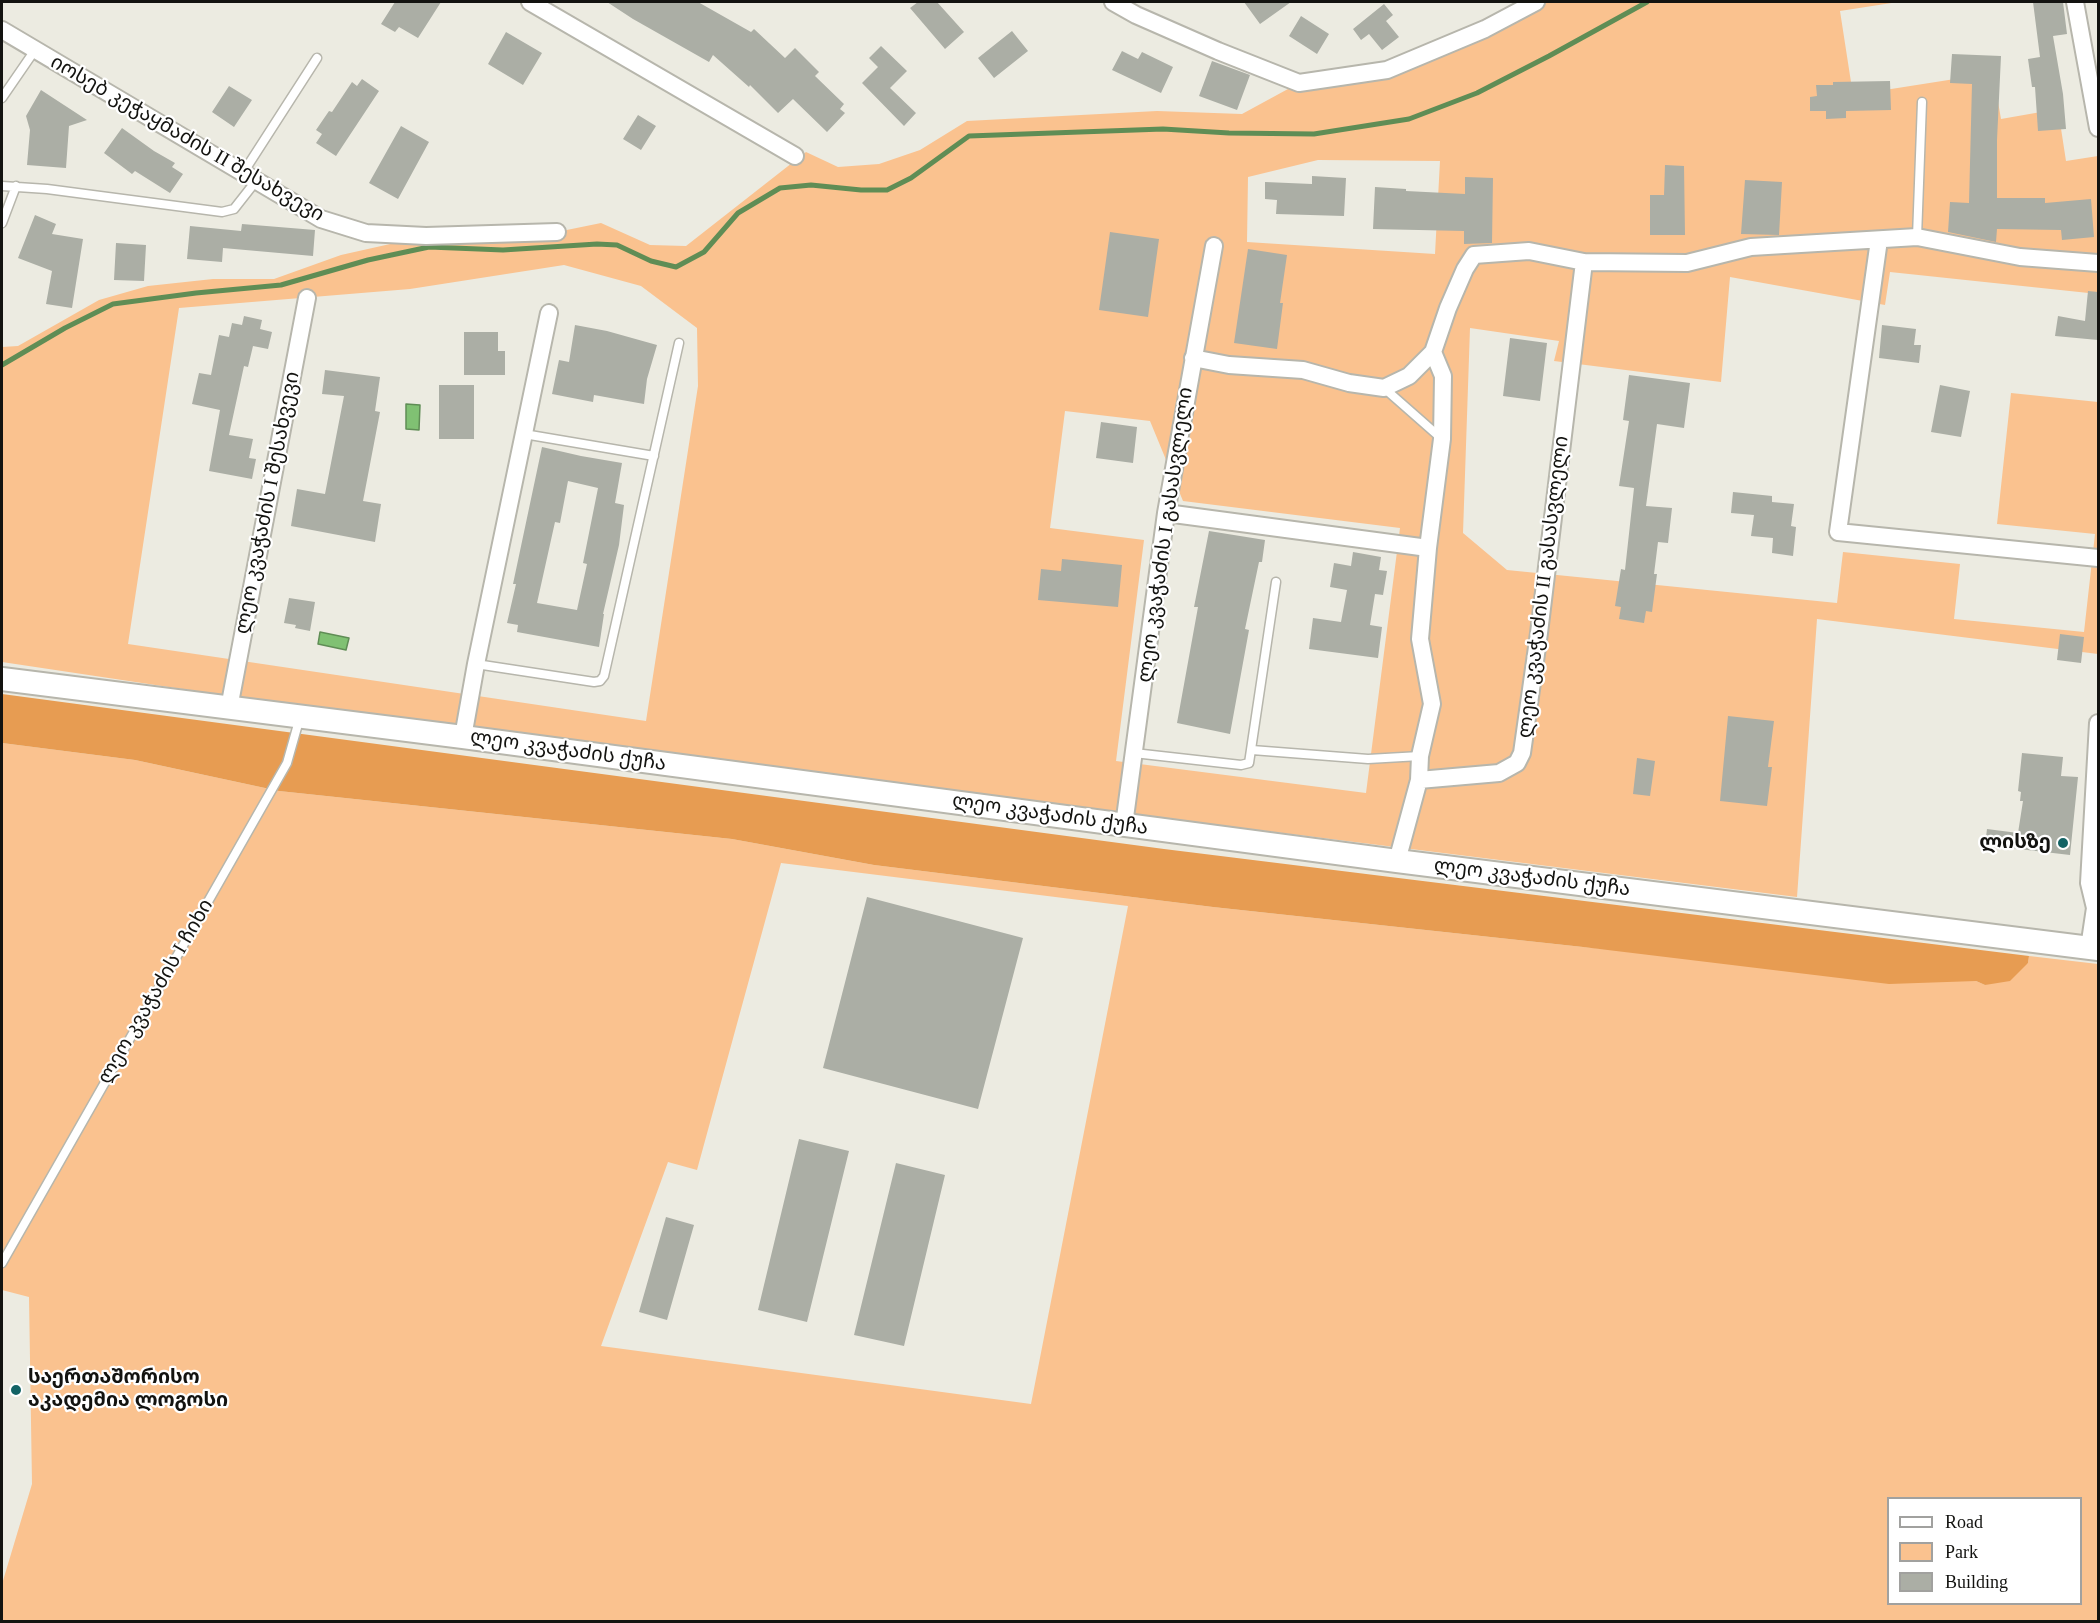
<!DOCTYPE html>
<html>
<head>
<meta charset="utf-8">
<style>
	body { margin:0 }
	#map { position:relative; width:2100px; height:1623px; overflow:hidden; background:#ecebe1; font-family:"Times New Roman",serif }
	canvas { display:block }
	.frame { position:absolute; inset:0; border:3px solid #131310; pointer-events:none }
	.legend { position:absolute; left:1887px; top:1497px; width:195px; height:108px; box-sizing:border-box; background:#fff; border:2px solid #a1a19f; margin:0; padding:8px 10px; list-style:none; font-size:18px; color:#131310 }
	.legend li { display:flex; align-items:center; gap:12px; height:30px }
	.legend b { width:30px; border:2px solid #a1a19f }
</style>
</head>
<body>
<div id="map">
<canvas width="2100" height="1623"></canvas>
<div class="frame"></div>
<ul class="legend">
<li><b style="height:8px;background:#fff"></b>Road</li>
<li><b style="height:16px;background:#fac28f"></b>Park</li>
<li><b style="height:16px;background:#abaea5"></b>Building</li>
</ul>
</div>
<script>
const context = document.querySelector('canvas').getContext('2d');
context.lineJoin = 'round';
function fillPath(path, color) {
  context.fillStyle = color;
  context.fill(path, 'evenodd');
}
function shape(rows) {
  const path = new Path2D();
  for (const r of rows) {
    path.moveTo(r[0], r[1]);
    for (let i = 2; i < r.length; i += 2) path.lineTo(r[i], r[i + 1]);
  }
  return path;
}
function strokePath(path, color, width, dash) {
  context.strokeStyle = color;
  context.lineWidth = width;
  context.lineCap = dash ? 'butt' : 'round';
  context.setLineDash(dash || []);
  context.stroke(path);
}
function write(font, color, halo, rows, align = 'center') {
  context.font = font + ' "Times New Roman","Noto Sans Georgian",serif';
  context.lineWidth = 4.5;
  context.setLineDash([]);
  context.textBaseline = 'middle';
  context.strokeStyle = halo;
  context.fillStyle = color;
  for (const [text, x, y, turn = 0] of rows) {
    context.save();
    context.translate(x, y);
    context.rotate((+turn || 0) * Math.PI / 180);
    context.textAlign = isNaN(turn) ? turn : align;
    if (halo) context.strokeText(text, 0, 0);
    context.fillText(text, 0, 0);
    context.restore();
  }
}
const green = shape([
	[1536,2,1898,2,1840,11,1853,95,1993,73,2001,119,2058,109,2066,161,2098,156,2098,294,1890,272,1885,305,1730,277,1721,382,1554,361,1559,341,1470,328,1463,533,1507,570,1837,603,1843,552,1960,564,1954,619,2084,632,2095,534,1997,524,2011,393,2098,402,2098,654,1817,619,1797,897,462,731,2,662,2,347,18,346,99,300,148,286,213,279,274,279,341,255,426,236,557,232,601,223,650,245,686,246,806,152,838,167,879,164,920,150,967,121,1157,111,1242,114,1299,83,1387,70],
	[1318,160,1440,161,1435,254,1247,242,1248,177],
	[564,265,641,286,697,328,698,386,646,721,128,644,179,308,410,289],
	[1065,411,1150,421,1183,501,1400,528,1366,793,1116,761,1144,540,1050,528],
	[2,743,135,760,279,791,732,839,874,865,1213,907,1583,947,1976,981,1985,985,2028,963,2029,956,2098,964,2098,1621,2,1621,2,1584,32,1484,29,1297,2,1290],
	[781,863,1128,906,1031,1404,601,1346,668,1162,697,1170],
	[1888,1498,2080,1498,2080,1604,1888,1604]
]);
const forest = shape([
	[2,694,1164,849,2029,956,2028,963,2010,981,1985,985,1976,981,1889,984,1583,947,1213,907,874,865,732,839,279,791,135,760,2,743]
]);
const water = shape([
	[406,404,420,405,419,430,406,429,406,404],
	[320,632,349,638,346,650,318,644,320,632]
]);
const stream = shape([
	[2,365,65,328,113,304,196,293,281,285,368,260,429,247,503,250,597,244,617,245,651,261,676,267,704,252,738,213,780,188,811,185,861,190,887,190,911,178,969,136,1163,129,1229,133,1314,134,1409,119,1477,93,1549,56,1647,2]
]);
const building = shape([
	[395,2,441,2,418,38,399,27,395,32,381,24],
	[607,2,698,2,751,32,754,29,785,58,795,48,819,72,815,76,844,104,840,109,845,113,827,132,793,99,778,113,750,85,749,87,713,55,709,62,633,19],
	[918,2,937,2,964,32,945,49,910,8],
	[1244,2,1291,2,1260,24],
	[2033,2,2063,2,2067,34,2053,36,2063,94,2066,129,2038,131,2035,87,2032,87,2028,59,2040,57],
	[1384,4,1393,15,1386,21,1399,37,1382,50,1369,34,1361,40,1353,29],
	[1301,16,1329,34,1317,54,1289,36],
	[1012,31,1028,51,994,78,978,58],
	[506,32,542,53,523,85,488,64],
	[881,46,907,71,890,88,916,113,904,126,862,83,878,67,869,58],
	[1122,51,1138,59,1142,52,1173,67,1161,93,1112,70],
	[1952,54,2001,56,1997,140,1997,198,2045,198,2045,203,2091,199,2094,237,2062,240,2061,230,1997,229,1996,242,1948,232,1950,202,1969,203,1972,84,1950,83],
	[1212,61,1250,75,1237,110,1199,96],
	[362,79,379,91,336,156,316,143,322,134,316,130,329,111,332,112,352,82,357,86],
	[1890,81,1891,110,1846,111,1846,118,1826,119,1826,111,1810,111,1810,97,1817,96,1816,85,1833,85,1833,82],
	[229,86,252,100,234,127,212,112],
	[41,90,87,120,69,126,66,168,27,165,30,130,26,116],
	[638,115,656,126,641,150,623,139],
	[401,126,429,142,398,199,369,183],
	[122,128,154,151,175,163,172,167,183,174,170,193,135,171,132,174,104,153],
	[1665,165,1684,166,1685,235,1650,235,1650,195,1664,195],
	[1312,176,1346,178,1344,216,1276,214,1277,200,1265,199,1265,182,1312,184],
	[1465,177,1493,178,1492,243,1464,244,1464,231,1373,229,1375,187,1406,189,1406,191,1465,194],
	[1745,180,1782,182,1779,235,1741,234],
	[35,215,56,224,52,234,83,239,72,308,46,304,52,271,18,258],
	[242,224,315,230,313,256,223,248,222,262,187,259,190,226,241,231],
	[1110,232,1159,239,1148,317,1099,310],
	[116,243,146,245,144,281,114,280],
	[1248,249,1287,255,1280,303,1283,303,1277,349,1234,343],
	[2088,291,2098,292,2098,340,2055,336,2058,316,2085,321],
	[244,316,262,320,260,329,272,332,268,349,253,346,248,367,244,366,229,435,253,439,249,458,256,459,252,479,209,471,220,410,192,404,199,373,211,375,219,335,229,337,232,323,242,325],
	[575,325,607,331,657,345,647,379,644,404,594,395,593,402,552,394,559,360,569,362],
	[1882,325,1916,329,1914,345,1921,345,1919,363,1879,358],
	[464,332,498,332,498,351,505,351,505,375,464,375],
	[1510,338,1547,343,1540,401,1503,396],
	[325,370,380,377,375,411,380,412,363,501,381,504,375,542,291,526,297,489,325,494,344,396,322,394],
	[1629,375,1690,383,1684,428,1657,424,1646,506,1672,508,1668,543,1658,542,1654,574,1657,574,1652,612,1646,611,1644,623,1619,619,1621,607,1615,606,1621,569,1625,570,1634,488,1619,486,1629,421,1623,420],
	[439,385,474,385,474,439,439,439],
	[1940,385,1970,391,1961,437,1931,432],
	[1101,422,1137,427,1133,463,1096,458],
	[542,447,581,456,622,463,615,503,624,505,619,545,603,614,604,614,599,647,517,632,518,625,507,623,516,584,513,584],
	[568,481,598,488,583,563,587,564,577,610,537,603,555,522,560,523],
	[1733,492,1772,496,1772,502,1794,504,1791,526,1796,527,1793,556,1772,553,1773,538,1751,536,1754,515,1731,513],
	[1209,531,1265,540,1262,562,1259,562,1245,629,1249,630,1230,734,1177,723,1198,607,1194,607],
	[1353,552,1381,557,1379,570,1387,571,1383,595,1375,594,1370,625,1382,627,1378,658,1309,649,1313,618,1341,622,1347,590,1330,587,1334,563,1351,566],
	[1062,559,1122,565,1118,607,1038,600,1041,569,1061,571],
	[289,598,315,602,310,631,295,628,296,625,284,623],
	[2060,634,2084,637,2081,663,2057,660],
	[1728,716,1774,721,1768,767,1772,767,1767,806,1720,801],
	[2022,753,2063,757,2061,776,2078,777,2070,855,1985,845,1987,829,2018,833,2023,801,2020,801,2021,792,2018,791],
	[1637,758,1655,761,1650,796,1633,794],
	[867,897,1023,938,978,1109,823,1068],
	[799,1139,849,1151,807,1322,758,1310],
	[896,1163,945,1175,904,1346,854,1335],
	[666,1217,694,1225,667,1320,639,1312]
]);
const service = shape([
	[2,98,35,50],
	[243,173,317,58],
	[2,186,47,189,222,212,234,209,256,181],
	[2,223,16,186],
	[1917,237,1922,102],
	[1384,388,1442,439],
	[524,434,654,456],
	[476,664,594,682,600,681,604,676,679,343],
	[1252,750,1368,759,1420,756],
	[1134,753,1241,765,1249,763,1276,582],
	[2,1263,287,763,300,717]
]);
const minor = shape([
	[530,2,795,156],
	[1113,2,1136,15,1218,51,1299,83,1387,70,1485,29,1536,2],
	[2075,2,2098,128],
	[2,30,321,219,366,233,426,236,557,232],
	[1879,240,1838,532,2098,558],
	[1193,358,1229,365,1303,370,1349,383,1384,388,1409,376,1433,352,1448,308,1465,269,1474,255,1529,251,1584,262,1687,263,1751,247,1917,237,2020,257,2098,263],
	[1166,513,1428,548],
	[229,708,307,298],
	[463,737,476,664,549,313],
	[1419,780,1420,756,1432,704,1420,639,1428,548,1442,439,1443,376,1433,352],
	[1124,825,1166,513,1214,246],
	[1397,861,1419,780,1499,773,1517,763,1522,753,1539,633,1584,262],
	[2089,948,2095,908,2089,883,2098,723]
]);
const secondary = shape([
	[2,679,463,737,1397,861,2098,949]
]);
const markers = [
	[2063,843,6,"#136365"],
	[16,1390,6,"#136365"]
];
const streetNames = [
	["იოსებ კეჭაყმაძის II შესახვევი",187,139,30],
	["ლეო კვაჭაძის I შესახვევი",268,503,-79],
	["ლეო კვაჭაძის I გასასვლელი",1166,535,-82],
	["ლეო კვაჭაძის II გასასვლელი",1544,587,-83],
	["ლეო კვაჭაძის ქუჩა",568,751,8],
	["ლეო კვაჭაძის ქუჩა",1050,815,8],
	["ლეო კვაჭაძის ქუჩა",1532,878,7],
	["ლეო კვაჭაძის I ჩიხი",156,992,-60]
];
const poiNames = [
	["ლისზე",2051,843],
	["საერთაშორისო",28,1378,"left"],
	["აკადემია ლოგოსი",28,1401,"left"]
];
fillPath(green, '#fac28f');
fillPath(forest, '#e79c52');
fillPath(water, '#80c173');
strokePath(water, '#5f8d55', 1.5);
strokePath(stream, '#5f8d55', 5);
fillPath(building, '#abaea5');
strokePath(service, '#b7b6ac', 11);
strokePath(minor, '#b7b6ac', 20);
strokePath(secondary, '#b7b6ac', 26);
strokePath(service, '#fff', 8);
strokePath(minor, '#fff', 16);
strokePath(secondary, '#fff', 22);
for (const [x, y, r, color] of markers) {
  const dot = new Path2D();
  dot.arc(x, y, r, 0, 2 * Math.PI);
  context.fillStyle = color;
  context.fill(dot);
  strokePath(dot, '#fff', 2);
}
write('20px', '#131310', '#fff', streetNames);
write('bold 20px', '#131310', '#fff', poiNames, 'right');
</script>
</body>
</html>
